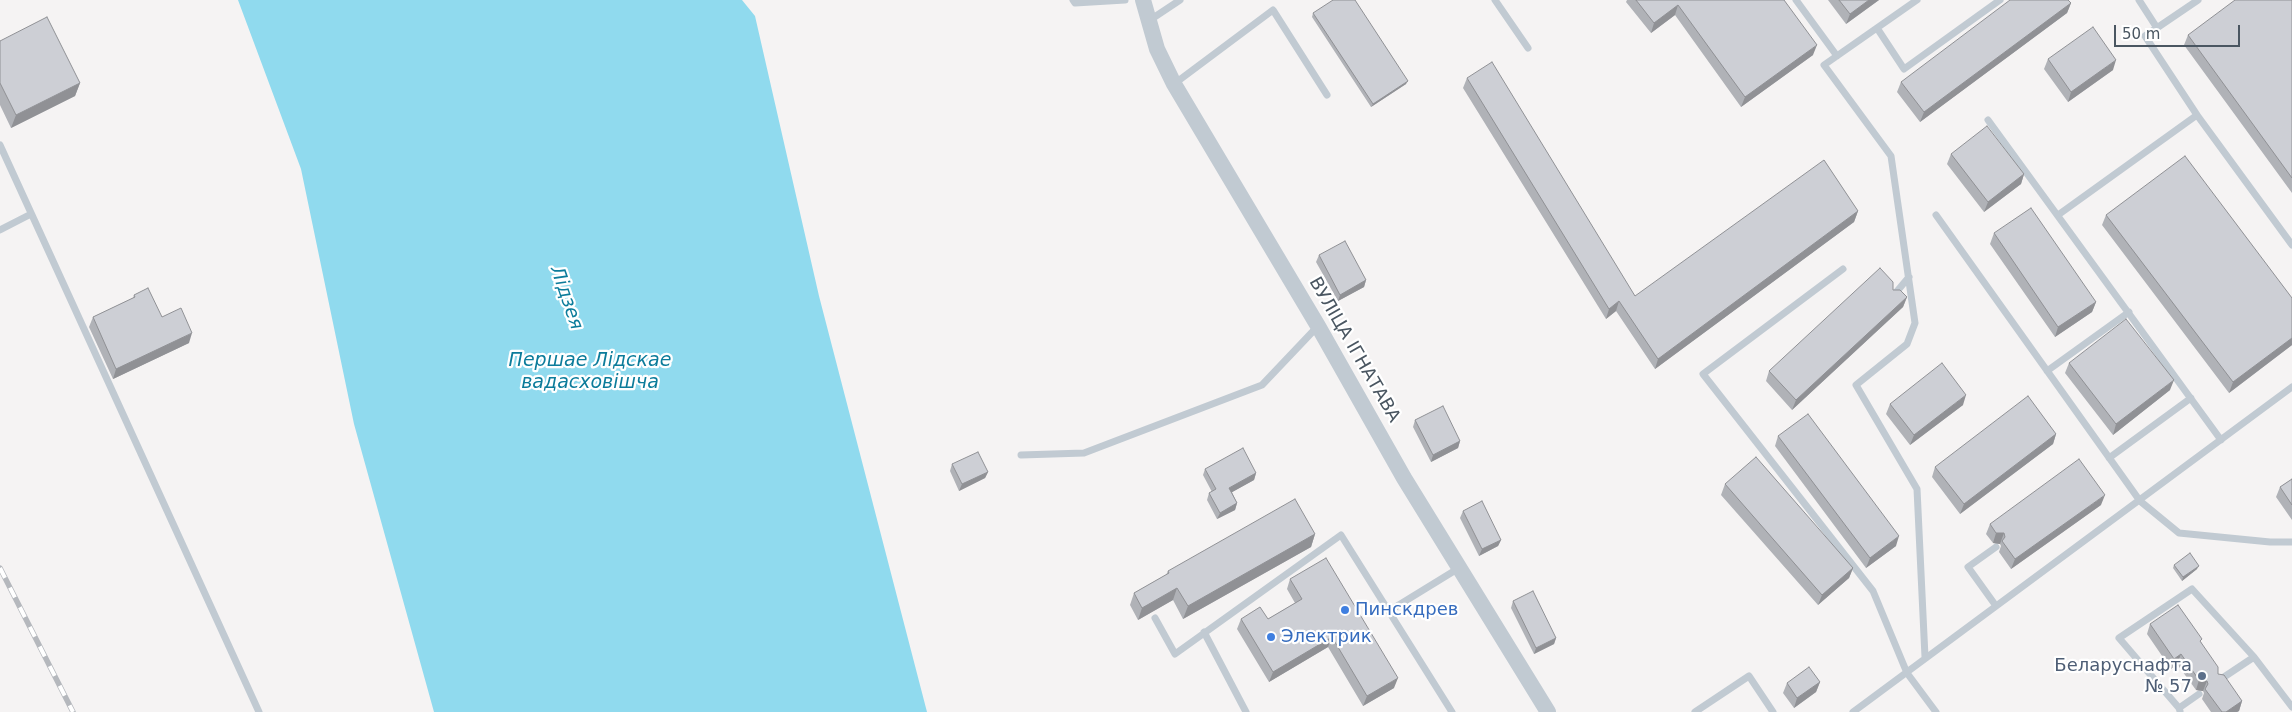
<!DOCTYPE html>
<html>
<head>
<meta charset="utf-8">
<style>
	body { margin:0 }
	#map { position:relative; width:2292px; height:712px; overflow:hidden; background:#f5f3f3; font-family:"DejaVu Sans",sans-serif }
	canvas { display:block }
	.scale { position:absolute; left:2114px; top:25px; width:126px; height:22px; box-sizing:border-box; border:2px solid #4a5661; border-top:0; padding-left:6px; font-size:15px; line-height:18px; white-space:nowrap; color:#4a5661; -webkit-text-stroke:4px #fff; paint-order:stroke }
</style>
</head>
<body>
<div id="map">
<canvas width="2292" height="712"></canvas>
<div class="scale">50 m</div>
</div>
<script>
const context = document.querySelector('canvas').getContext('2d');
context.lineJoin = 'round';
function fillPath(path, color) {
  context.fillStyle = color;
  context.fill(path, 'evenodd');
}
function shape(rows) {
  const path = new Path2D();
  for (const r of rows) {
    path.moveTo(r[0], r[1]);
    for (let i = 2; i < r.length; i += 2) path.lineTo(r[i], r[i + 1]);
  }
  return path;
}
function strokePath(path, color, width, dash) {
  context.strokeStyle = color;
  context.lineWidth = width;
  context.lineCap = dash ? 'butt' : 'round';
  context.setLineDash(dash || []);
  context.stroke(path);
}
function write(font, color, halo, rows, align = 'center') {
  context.font = font + ' "DejaVu Sans",sans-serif';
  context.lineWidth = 4.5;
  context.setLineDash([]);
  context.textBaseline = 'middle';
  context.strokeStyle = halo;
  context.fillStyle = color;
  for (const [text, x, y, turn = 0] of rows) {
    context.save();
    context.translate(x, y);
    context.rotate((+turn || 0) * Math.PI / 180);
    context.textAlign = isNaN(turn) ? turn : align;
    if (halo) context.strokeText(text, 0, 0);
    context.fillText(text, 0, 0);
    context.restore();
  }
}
const water = shape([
	[238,0,742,0,755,16,819,296,927,712,434,712,354,424,301,169]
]);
const service = shape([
	[1073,0,1075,3,1125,0],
	[1495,0,1528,48],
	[1796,0,1837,56],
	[1917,0,1824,65,1891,156,1915,323,1907,344,1856,385,1917,489,1925,657],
	[2139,0,2157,28],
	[1150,20,1180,0],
	[1877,28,1904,69,2000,0],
	[1174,84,1273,10,1327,95],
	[2197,115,2145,36,2198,0],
	[1988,120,2221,440],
	[0,145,259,712],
	[1936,215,2140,501,2179,533,2270,542,2292,542],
	[2058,215,2197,115,2292,245],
	[0,230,31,214],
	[1843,269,1703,374,1873,591,1907,673,1936,712],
	[1893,296,1909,277],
	[2047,371,2129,312],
	[1021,455,1084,453,1262,385,1318,326],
	[2109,458,2191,398],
	[1996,547,1968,567,1996,606],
	[1389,611,1459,568],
	[1155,618,1175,654,1341,535,1452,712],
	[1204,632,1246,712],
	[2218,681,2254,657,2292,707],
	[2179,708,2119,638,2192,589,2254,657],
	[2180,711,2179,708,2199,694],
	[1695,712,1749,676,1773,712],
	[1853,712,2292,387]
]);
const tertiary = shape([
	[1143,0,1157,49,1174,84,1318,326,1404,478,1548,712]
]);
const rail = shape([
	[0,568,73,712]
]);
const wall = shape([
	[1627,0,1784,0,1813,55,1741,107,1675,15,1651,33,1626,2],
	[1828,0,1879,0,1846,24],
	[2292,0,2292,193,2184,45,2188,35],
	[2071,3,2067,13,1920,122,1897,92,1901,82],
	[1313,13,1406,84,1371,107,1312,17],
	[0,41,80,83,75,96,11,128,0,105],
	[2048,59,2113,70,2068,102,2044,69],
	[1467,78,1635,296,1858,211,1854,222,1655,369,1616,311,1606,319,1463,88],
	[1951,154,2024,174,2021,184,1984,212,1947,164],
	[2106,215,2292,298,2292,345,2229,393,2102,225],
	[1994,233,2096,302,2092,312,2055,337,1990,244],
	[1319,255,1366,280,1364,287,1338,301,1316,262],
	[1893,290,1907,297,1903,307,1792,410,1766,381,1769,371],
	[134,295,162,317,189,343,113,379,89,327,93,317,133,298],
	[2069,363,2170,390,2113,435,2065,373],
	[1890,404,1963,405,1910,445,1886,414],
	[1415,420,1460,441,1458,448,1431,462,1413,427],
	[2056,434,2053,444,1960,514,1932,477,1935,467],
	[1778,436,1896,546,1866,568,1775,446],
	[952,464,988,472,985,478,959,491,950,471],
	[1205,469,1256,473,1254,480,1232,492,1237,503,1235,510,1217,519,1207,500,1209,493,1212,492,1203,475],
	[2292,479,2292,520,2276,497,2280,487],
	[1725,484,1853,568,1849,578,1818,605,1721,495],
	[2101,505,2011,569,1999,552,2001,546,2000,544,1993,543,1986,534,1990,524],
	[1463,511,1501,540,1498,546,1479,556,1460,518],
	[1315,534,1311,547,1183,619,1173,600,1138,620,1130,605,1134,593,1166,575,1168,571],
	[2174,565,2197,569,2182,581,2173,568],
	[1290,579,1394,688,1363,706,1328,647,1269,682,1237,629,1241,619,1268,619,1295,603,1287,589],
	[1513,601,1556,638,1554,644,1534,654,1511,608],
	[2150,624,2201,642,2218,674,2242,701,2239,711,2237,712,2211,712,2202,699,2204,693,2203,691,2196,690,2177,664,2171,669,2147,634],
	[1820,682,1816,692,1794,708,1783,693,1787,683]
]);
const shadedWall = shape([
	[1869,0,1879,0,1846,24,1850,14],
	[2071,3,2067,13,1920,122,1924,112],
	[1678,5,1675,15,1651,33,1654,23],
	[1817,45,1813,55,1741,107,1745,97],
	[2116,60,2113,70,2068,102,2071,92],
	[1408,81,1406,84,1371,107,1373,104],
	[80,83,75,96,11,128,16,115],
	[2024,174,2021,184,1984,212,1988,202],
	[1858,211,1854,222,1655,369,1658,359],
	[1366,280,1364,287,1338,301,1340,295],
	[1907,297,1903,307,1792,410,1796,400],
	[1619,301,1616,311,1606,319,1609,309],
	[2096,302,2092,312,2055,337,2058,327],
	[192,333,189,343,113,379,116,369],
	[2292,338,2292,345,2229,393,2233,382],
	[2174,380,2170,390,2113,435,2116,424],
	[1966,395,1963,405,1910,445,1914,435],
	[2056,434,2053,444,1960,514,1964,504],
	[1460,441,1458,448,1431,462,1433,455],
	[988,472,985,478,959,491,962,484],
	[1256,473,1254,480,1227,495,1229,488],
	[2105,495,2101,505,2011,569,2015,559],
	[1237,503,1235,510,1217,519,1220,513],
	[1996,533,2004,533,2000,544,1993,543],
	[1315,534,1311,547,1183,619,1188,606],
	[1899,536,1896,546,1866,568,1870,558],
	[1501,540,1498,546,1479,556,1482,549],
	[2199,566,2197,569,2182,581,2183,577],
	[1853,568,1849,578,1818,605,1822,595],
	[1177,588,1173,600,1138,620,1142,608],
	[1332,637,1328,647,1269,682,1273,672],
	[1556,638,1554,644,1534,654,1536,648],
	[2181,654,2177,664,2171,669,2174,659],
	[1398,678,1394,688,1363,706,1367,696],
	[2199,680,2207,681,2203,691,2196,690],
	[1820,682,1816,692,1794,708,1797,698],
	[2242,701,2239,711,2237,712,2226,712]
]);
const building = shape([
	[1333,0,1355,0,1408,81,1373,104,1313,13,1333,0],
	[1636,0,1784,0,1817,45,1745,97,1678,5,1654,23,1636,0],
	[1839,0,1869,0,1850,14,1839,0],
	[2010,0,2068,0,2071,3,1924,112,1901,82,2010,0],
	[2235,0,2292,0,2292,178,2188,35,2235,0],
	[47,17,80,83,16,115,0,83,0,41,47,17],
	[2093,27,2116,60,2071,92,2048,59,2093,27],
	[1492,62,1635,296,1824,160,1858,211,1658,359,1619,301,1609,309,1467,78,1492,62],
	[1987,126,2024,174,1988,202,1951,154,1987,126],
	[2185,156,2292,298,2292,338,2233,382,2106,215,2185,156],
	[2031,208,2096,302,2058,327,1994,233,2031,208],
	[1345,241,1366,280,1340,295,1319,255,1345,241],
	[1880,268,1893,282,1893,290,1900,290,1907,297,1796,400,1769,371,1880,268],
	[148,288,162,317,181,308,192,333,116,369,93,317,135,297,134,295,148,288],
	[2126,319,2174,380,2116,424,2069,363,2126,319],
	[1942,363,1966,395,1914,435,1890,404,1942,363],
	[2028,396,2056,434,1964,504,1935,467,2028,396],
	[1443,406,1460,441,1433,455,1415,420,1443,406],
	[1808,414,1899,536,1870,558,1778,436,1808,414],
	[1243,448,1256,473,1229,488,1237,503,1220,513,1209,493,1216,489,1205,469,1243,448],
	[978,452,988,472,962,484,952,464,978,452],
	[1756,457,1853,568,1822,595,1725,484,1756,457],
	[2079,459,2105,495,2015,559,2002,541,2005,537,2004,533,1996,533,1990,524,2079,459],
	[2292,479,2292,505,2280,487,2292,479],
	[1295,499,1315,534,1188,606,1177,588,1142,608,1134,593,1169,573,1168,571,1295,499],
	[1482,501,1501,540,1482,549,1463,511,1482,501],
	[2190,553,2199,566,2183,577,2174,565,2190,553],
	[1326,558,1398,678,1367,696,1332,637,1273,672,1241,619,1260,607,1268,619,1302,599,1290,579,1326,558],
	[1533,591,1556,638,1536,648,1513,601,1533,591],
	[2178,605,2202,639,2200,641,2218,667,2218,674,2224,675,2242,701,2226,712,2222,712,2205,689,2208,684,2207,681,2199,680,2181,654,2174,659,2150,624,2178,605],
	[1809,667,1820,682,1797,698,1787,683,1809,667]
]);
const markers = [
	[1345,610,5,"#3f7fe0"],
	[1271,637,5,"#3f7fe0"],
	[2202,676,5,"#5c6f8a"]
];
const streetNames = [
	["ВУЛІЦА ІГНАТАВА",1354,350,60]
];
const shopNames = [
	["Пинскдрев",1355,610],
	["Электрик",1281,637]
];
const serviceNames = [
	["Беларуснафта",2192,666],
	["№ 57",2192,687]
];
const waterNames = [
	["Лідзея",566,298,71],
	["Першае Лідскае",590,361],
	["вадасховішча",590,383]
];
fillPath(water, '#90daee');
strokePath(service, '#c1cad2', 7);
strokePath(tertiary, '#c1cad2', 16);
strokePath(rail, '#b5b8bd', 5.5);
strokePath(rail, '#fff', 4, [11]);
fillPath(wall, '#b0b2b7');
fillPath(shadedWall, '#909195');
fillPath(building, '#cdcfd5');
strokePath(building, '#909195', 1);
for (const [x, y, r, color] of markers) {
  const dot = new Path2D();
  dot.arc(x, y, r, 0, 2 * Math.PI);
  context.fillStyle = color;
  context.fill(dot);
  strokePath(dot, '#fff', 2);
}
write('18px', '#4a5661', '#fff', streetNames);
write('18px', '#366cbe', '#fff', shopNames, 'left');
write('18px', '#4e5e75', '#fff', serviceNames, 'right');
write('italic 19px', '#0c7c9b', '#fff', waterNames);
</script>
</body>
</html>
